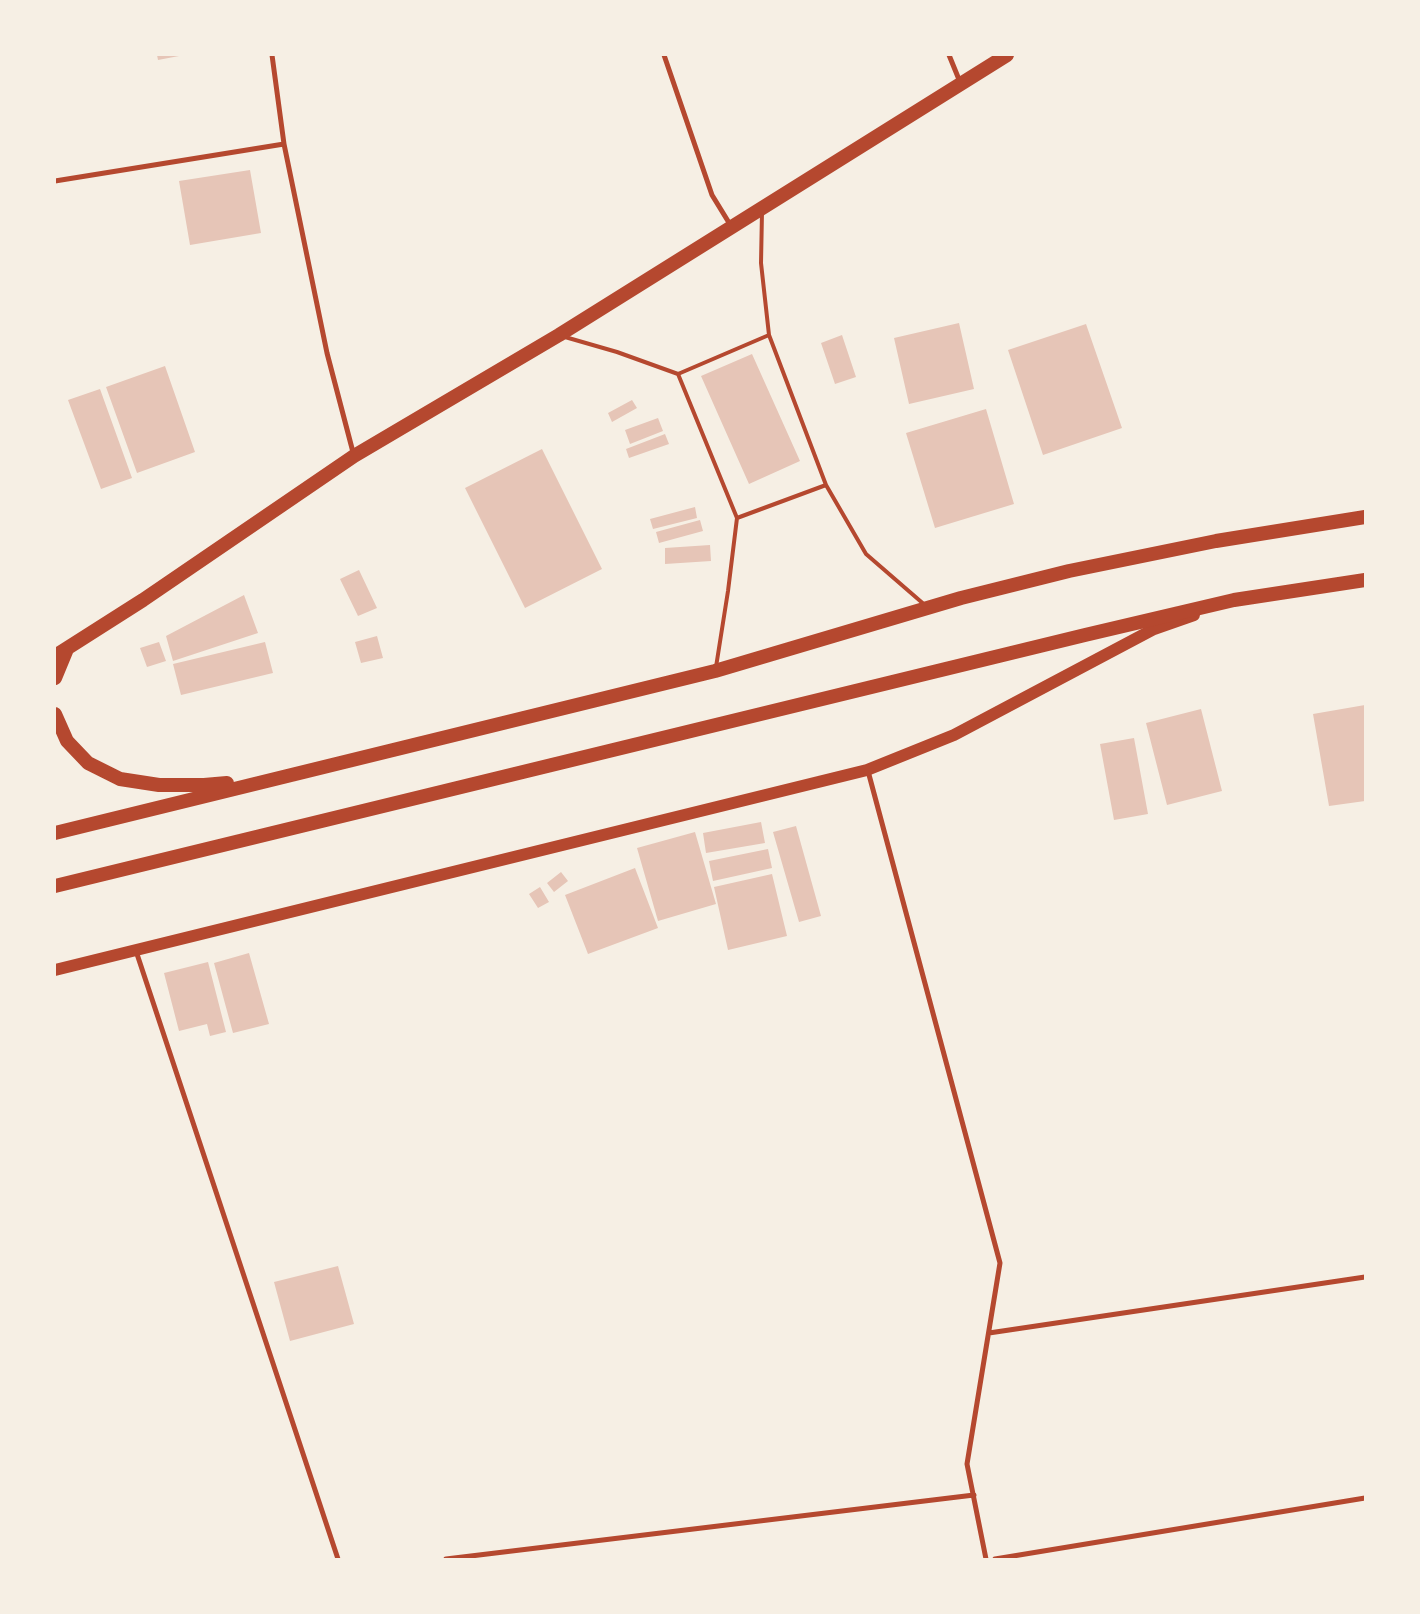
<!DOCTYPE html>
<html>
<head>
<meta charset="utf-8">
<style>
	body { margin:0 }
	#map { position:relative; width:1420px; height:1614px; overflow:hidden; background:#f6efe4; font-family:"Exo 2",sans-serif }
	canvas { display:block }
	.frame { position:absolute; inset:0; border:56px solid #f6efe4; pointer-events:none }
</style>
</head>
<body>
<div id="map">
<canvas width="1420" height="1614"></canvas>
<div class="frame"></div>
</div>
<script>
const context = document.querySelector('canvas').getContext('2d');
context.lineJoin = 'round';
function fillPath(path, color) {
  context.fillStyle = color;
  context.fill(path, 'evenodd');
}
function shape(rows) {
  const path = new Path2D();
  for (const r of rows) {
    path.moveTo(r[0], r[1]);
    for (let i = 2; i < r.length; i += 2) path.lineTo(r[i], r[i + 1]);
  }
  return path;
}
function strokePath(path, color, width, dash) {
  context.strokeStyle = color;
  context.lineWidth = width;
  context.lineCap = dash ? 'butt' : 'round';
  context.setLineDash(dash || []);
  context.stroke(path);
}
const building = shape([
	[157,55,179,55,179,56,158,60],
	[250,170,261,233,190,245,179,181],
	[959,323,974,389,909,404,894,338],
	[1086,324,1122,428,1043,455,1008,350],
	[842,335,856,377,835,384,821,343],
	[752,354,800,461,749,484,701,376],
	[165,366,195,452,137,473,106,387],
	[100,389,132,478,101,489,68,400],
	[632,400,637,408,612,422,608,413],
	[986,409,1014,504,935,528,906,433],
	[658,418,663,431,630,444,625,430],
	[665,434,669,444,629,458,626,449],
	[542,449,602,569,525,608,465,488],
	[695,507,697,518,653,529,650,519],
	[700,520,703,531,659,543,656,532],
	[710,545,711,561,665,564,665,548],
	[359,570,377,608,358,616,340,579],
	[244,595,258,633,173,661,166,636],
	[377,636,383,658,361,663,355,642],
	[159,642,166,661,147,667,140,648],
	[265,642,273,673,181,695,173,664],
	[1365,705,1365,801,1329,806,1313,714],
	[1201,709,1222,791,1167,805,1146,723],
	[1134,738,1148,814,1114,820,1100,744],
	[761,822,765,843,706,853,703,833],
	[796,826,821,916,799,922,773,832],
	[695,832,716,904,658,921,637,848],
	[768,849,772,868,713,881,709,861],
	[635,868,658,928,588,954,565,895],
	[561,872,568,881,554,892,547,883],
	[772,874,787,936,728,950,714,887],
	[540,887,549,902,538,908,529,894],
	[249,953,269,1024,233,1033,214,963],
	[208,962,226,1032,210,1036,207,1024,179,1031,164,973],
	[338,1266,354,1324,290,1341,274,1282]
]);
const service = shape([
	[769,335,826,485],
	[565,337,617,352,678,374,769,335,761,263,762,212],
	[678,374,737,518],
	[716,667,728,591,737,518,826,485,866,554,926,606]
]);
const minor = shape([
	[272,55,284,144,327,353,354,456],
	[664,55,712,195,731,226],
	[949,55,960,82],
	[55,181,284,144],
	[868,771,1000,1263,967,1464,986,1559],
	[136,951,338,1559],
	[989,1333,1365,1277],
	[446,1559,974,1495],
	[995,1559,1365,1498]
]);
const primary = shape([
	[55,970,867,770,954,735,1154,629,1194,615]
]);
const trunk = shape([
	[55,656,143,600,354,456,559,335,1007,55],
	[55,678,67,649],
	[55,714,67,741,88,763,120,779,159,785,204,785,227,783],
	[55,833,715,671,961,598,1069,571,1216,541,1365,517],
	[55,886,1085,635,1234,600,1365,580]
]);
fillPath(building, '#e6c5b7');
strokePath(service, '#b5482f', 4);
strokePath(minor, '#b5482f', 5);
strokePath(primary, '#b5482f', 12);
strokePath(trunk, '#b5482f', 14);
</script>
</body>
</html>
